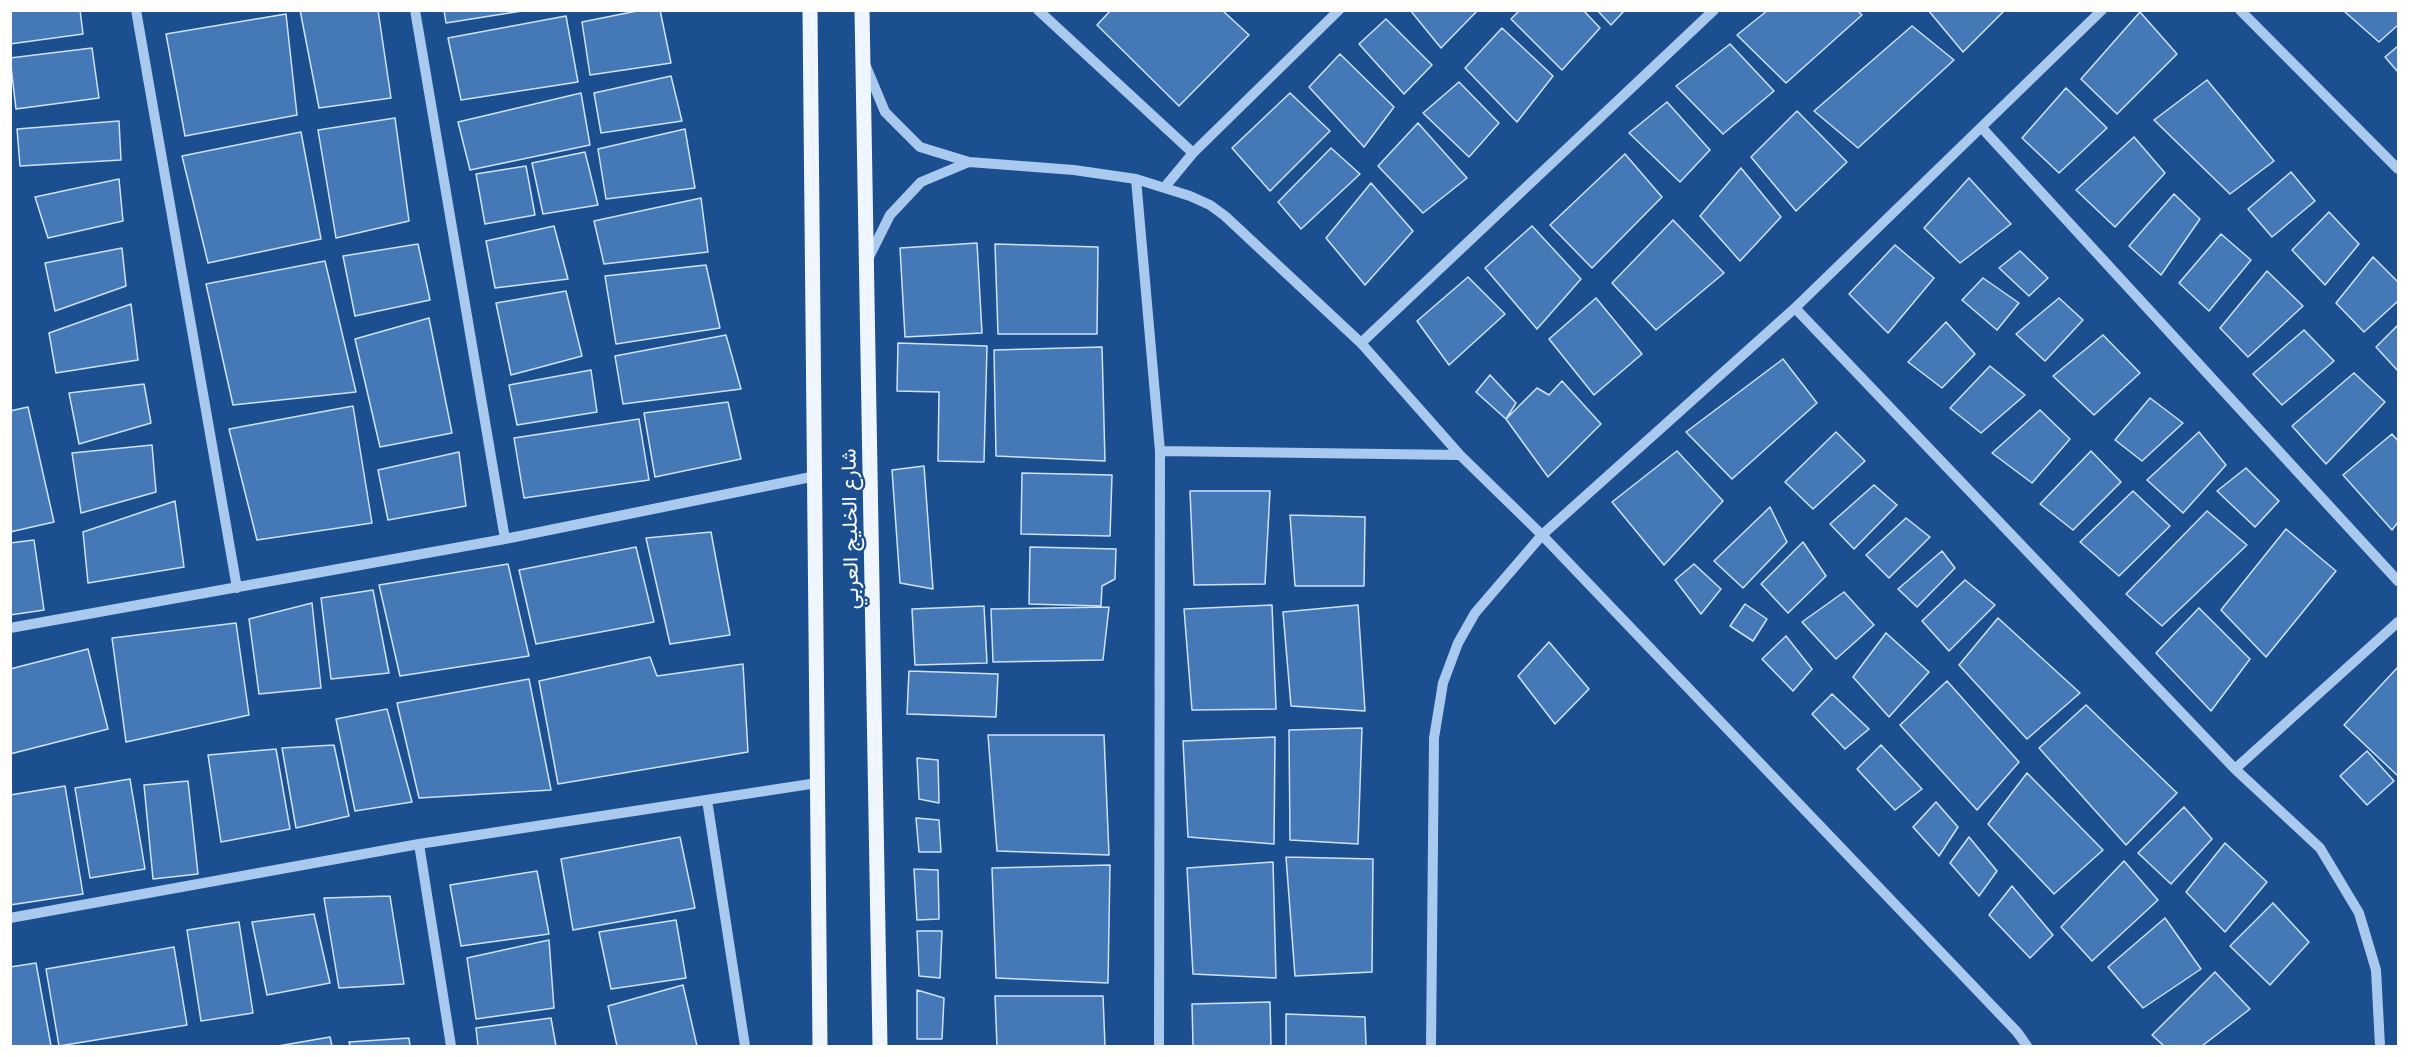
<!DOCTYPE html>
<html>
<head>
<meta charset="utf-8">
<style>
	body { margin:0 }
	#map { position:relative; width:2409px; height:1057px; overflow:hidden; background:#1b4f8f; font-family:"Fira Sans",sans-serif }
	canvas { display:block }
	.frame { position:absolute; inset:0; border:12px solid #fff; pointer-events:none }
</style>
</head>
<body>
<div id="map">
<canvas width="2409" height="1057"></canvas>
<div class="frame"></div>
</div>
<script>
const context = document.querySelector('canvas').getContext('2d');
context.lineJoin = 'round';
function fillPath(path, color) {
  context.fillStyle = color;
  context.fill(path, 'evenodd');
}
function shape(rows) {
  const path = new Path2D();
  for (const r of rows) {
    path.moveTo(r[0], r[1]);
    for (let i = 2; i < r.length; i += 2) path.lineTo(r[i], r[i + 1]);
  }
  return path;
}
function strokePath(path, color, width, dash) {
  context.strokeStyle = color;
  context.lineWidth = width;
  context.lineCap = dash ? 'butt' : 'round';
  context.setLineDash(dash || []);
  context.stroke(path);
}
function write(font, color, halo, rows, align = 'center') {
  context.font = font + ' "Fira Sans",Vazirmatn,sans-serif';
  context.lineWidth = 4.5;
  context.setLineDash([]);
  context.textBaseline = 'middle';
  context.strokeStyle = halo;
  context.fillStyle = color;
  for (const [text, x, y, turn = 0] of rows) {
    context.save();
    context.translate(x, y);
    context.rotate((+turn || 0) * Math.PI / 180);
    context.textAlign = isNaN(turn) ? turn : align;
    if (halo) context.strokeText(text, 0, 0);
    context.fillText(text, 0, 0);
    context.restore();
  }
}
const building = shape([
	[10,10,80,10,83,34,10,44,10,10],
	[300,10,378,10,391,98,319,108,300,10],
	[444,10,528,10,446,23,444,10],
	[642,10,660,10,671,63,590,75,582,22,642,10],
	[1111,10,1222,10,1249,35,1179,106,1097,25,1111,10],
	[1410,10,1478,10,1441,48,1410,10],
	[1520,10,1583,10,1600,28,1562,70,1511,19,1520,10],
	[1597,10,1625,10,1611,25,1597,10],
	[1768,10,1857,10,1862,15,1786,83,1737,35,1768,10],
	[1928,10,2005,10,1963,52,1928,10],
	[2347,10,2398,10,2398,25,2379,42,2345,12,2347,10],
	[2140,12,2177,54,2117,114,2081,79,2140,12],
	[286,14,297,115,185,136,166,34,286,14],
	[566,16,578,82,461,100,448,38,566,16],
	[1386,19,1432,65,1404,94,1359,44,1386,19],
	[1912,26,1954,60,1858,148,1814,111,1912,26],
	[1502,28,1553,76,1517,122,1465,68,1502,28],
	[1730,44,1774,91,1723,134,1676,86,1730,44],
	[2398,46,2398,72,2385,57,2398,46],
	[92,48,99,98,16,109,10,58,92,48],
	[1340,54,1394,107,1364,147,1309,87,1340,54],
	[671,76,682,121,601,133,594,93,671,76],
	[2207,80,2274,161,2230,194,2154,120,2207,80],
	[1459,82,1499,123,1469,157,1423,113,1459,82],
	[2066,88,2107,128,2059,173,2022,138,2066,88],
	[581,93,590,145,470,170,458,122,581,93],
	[1290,93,1330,131,1270,191,1232,148,1290,93],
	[1667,102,1710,150,1680,182,1629,133,1667,102],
	[1797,111,1847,162,1796,211,1751,157,1797,111],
	[395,118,409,221,336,238,318,130,395,118],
	[119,121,121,160,20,166,17,129,119,121],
	[1418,123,1467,178,1423,213,1378,166,1418,123],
	[685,129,695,188,606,199,598,149,685,129],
	[301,132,321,239,208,263,182,156,301,132],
	[2134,137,2165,173,2115,227,2076,190,2134,137],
	[1331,148,1360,174,1301,229,1278,202,1331,148],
	[585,152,598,205,543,214,532,163,585,152],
	[1625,154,1662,197,1592,268,1550,225,1625,154],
	[526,166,535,215,485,224,476,174,526,166],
	[1741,168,1781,217,1740,261,1700,216,1741,168],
	[2291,172,2315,201,2272,237,2248,209,2291,172],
	[1969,178,2011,224,1960,263,1924,228,1969,178],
	[119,179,123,221,48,238,35,197,119,179],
	[1371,183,1413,231,1365,285,1326,238,1371,183],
	[2174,194,2200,219,2161,275,2129,246,2174,194],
	[701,198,708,252,604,264,594,221,701,198],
	[2329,212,2359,244,2325,285,2292,250,2329,212],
	[1673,220,1724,273,1656,330,1612,283,1673,220],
	[554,226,568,279,495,288,486,241,554,226],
	[1532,226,1581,279,1537,329,1485,268,1532,226],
	[2221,234,2251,260,2209,311,2179,283,2221,234],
	[977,243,982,333,905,337,900,248,977,243],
	[418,244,430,300,355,316,343,256,418,244],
	[995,244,1098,247,1097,334,998,334,995,244],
	[1895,245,1934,278,1888,333,1849,294,1895,245],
	[122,248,126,286,55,311,45,263,122,248],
	[2020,251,2048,278,2029,296,1999,268,2020,251],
	[2373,257,2398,282,2398,301,2364,332,2336,303,2373,257],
	[325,261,356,392,233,405,206,284,325,261],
	[706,265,720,328,616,344,605,276,706,265],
	[2267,271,2303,306,2248,357,2220,328,2267,271],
	[1468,277,1505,314,1449,365,1417,321,1468,277],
	[1983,278,2019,303,1997,330,1962,300,1983,278],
	[566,291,582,356,511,375,496,303,566,291],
	[1596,298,1642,354,1594,395,1549,339,1596,298],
	[2059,298,2083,320,2045,361,2016,334,2059,298],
	[131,304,138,360,56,373,49,333,131,304],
	[429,318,452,433,380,447,355,339,429,318],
	[1946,322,1975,354,1942,388,1908,362,1946,322],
	[2398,325,2398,371,2376,347,2398,325],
	[2304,330,2334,361,2282,405,2253,374,2304,330],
	[726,335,741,389,623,404,615,356,726,335],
	[2103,335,2140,373,2094,415,2053,376,2103,335],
	[898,343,987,346,984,462,938,461,939,392,897,391,898,343],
	[1102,347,1105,461,996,456,994,350,1102,347],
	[1783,359,1817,403,1732,479,1686,432,1783,359],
	[1990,366,2025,395,1981,433,1950,408,1990,366],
	[591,370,597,412,517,425,509,385,591,370],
	[2354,373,2385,402,2326,464,2292,426,2354,373],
	[1490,375,1516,403,1506,419,1476,392,1490,375],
	[1562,381,1601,424,1548,477,1506,419,1537,388,1549,395,1562,381],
	[144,384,151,423,79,444,69,393,144,384],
	[2150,398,2183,423,2142,461,2115,440,2150,398],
	[728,402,741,459,655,477,644,413,728,402],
	[353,406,372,523,257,540,229,429,353,406],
	[28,407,54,522,10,532,10,411,28,407],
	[2040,410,2070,439,2032,483,1992,453,2040,410],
	[639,419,649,480,524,498,514,438,639,419],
	[1836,432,1865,461,1813,509,1785,482,1836,432],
	[2199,432,2226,465,2183,513,2147,480,2199,432],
	[2392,434,2398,441,2398,522,2392,530,2343,475,2392,434],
	[152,445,156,492,81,513,72,453,152,445],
	[1677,451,1723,501,1664,565,1612,502,1677,451],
	[2091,451,2121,482,2073,530,2040,504,2091,451],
	[459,452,466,506,388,520,378,470,459,452],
	[924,466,933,589,900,583,892,470,924,466],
	[2246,468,2279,501,2255,527,2217,491,2246,468],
	[1022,473,1112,475,1110,536,1021,534,1022,473],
	[1874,485,1897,505,1854,549,1830,524,1874,485],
	[1190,491,1270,491,1265,584,1194,585,1190,491],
	[2133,491,2170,526,2119,576,2080,542,2133,491],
	[175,501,184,567,88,583,83,532,175,501],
	[1770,507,1787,542,1743,588,1714,561,1770,507],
	[2207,511,2247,545,2162,626,2126,594,2207,511],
	[1290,515,1365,517,1364,586,1295,586,1290,515],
	[1906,518,1930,537,1889,578,1866,555,1906,518],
	[2286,529,2336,571,2266,657,2221,610,2286,529],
	[711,532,730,635,670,644,646,538,711,532],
	[34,540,44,610,10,615,10,543,34,540],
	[1803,542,1826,576,1788,613,1761,584,1803,542],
	[636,547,654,622,536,644,519,570,636,547],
	[1030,547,1116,549,1115,579,1102,586,1101,606,1029,604,1030,547],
	[1942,551,1955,568,1917,607,1898,589,1942,551],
	[508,564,529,656,400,676,379,585,508,564],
	[1694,564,1721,589,1701,614,1675,580,1694,564],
	[1965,580,1995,605,1949,651,1922,621,1965,580],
	[373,590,389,673,331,679,321,598,373,590],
	[1844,592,1874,625,1836,659,1802,622,1844,592],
	[312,603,321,688,259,694,249,619,312,603],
	[1745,604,1767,619,1753,641,1730,626,1745,604],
	[1272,605,1276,709,1192,710,1184,609,1272,605],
	[1358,605,1365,711,1291,706,1283,612,1358,605],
	[984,606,987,663,915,665,912,609,984,606],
	[1109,607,1103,660,993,662,991,609,1109,607],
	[2199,608,2250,659,2211,711,2156,653,2199,608],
	[1998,618,2080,693,2027,739,1959,665,1998,618],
	[236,623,249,715,126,742,112,638,236,623],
	[1886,633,1929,672,1889,717,1853,677,1886,633],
	[1786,636,1812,669,1793,691,1762,659,1786,636],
	[1549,642,1589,689,1555,724,1518,676,1549,642],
	[88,649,108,729,10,754,10,669,88,649],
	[650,657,657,676,743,664,748,752,558,784,539,681,650,657],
	[2398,667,2398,776,2344,725,2398,667],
	[909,671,998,674,996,717,907,714,909,671],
	[529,679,551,790,419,798,397,703,529,679],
	[1947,681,2019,762,1977,810,1900,725,1947,681],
	[1832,694,1869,729,1845,749,1812,714,1832,694],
	[2086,705,2177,793,2126,845,2039,748,2086,705],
	[387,709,412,802,355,811,336,719,387,709],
	[1362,728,1358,844,1290,840,1289,730,1362,728],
	[988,735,1104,735,1109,855,997,851,988,735],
	[1275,737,1274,844,1188,837,1183,741,1275,737],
	[334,745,349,816,296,828,282,748,334,745],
	[1881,745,1922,789,1895,810,1857,769,1881,745],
	[276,749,290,829,221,842,208,755,276,749],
	[2367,751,2394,781,2367,805,2340,776,2367,751],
	[917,758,938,760,939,803,919,799,917,758],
	[2027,773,2103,850,2054,894,1988,824,2027,773],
	[130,779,145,869,90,878,75,788,130,779],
	[188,781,198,874,153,879,144,785,188,781],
	[65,786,83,894,10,905,10,795,65,786],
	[1936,802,1958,827,1939,856,1913,827,1936,802],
	[2184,807,2212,839,2171,884,2138,853,2184,807],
	[916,818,939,820,941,852,919,852,916,818],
	[680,837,695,908,573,930,561,859,680,837],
	[1969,837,1997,871,1979,896,1950,863,1969,837],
	[2225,843,2267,882,2225,932,2186,892,2225,843],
	[1286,857,1373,859,1372,972,1295,976,1286,857],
	[2124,861,2158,900,2092,961,2061,927,2124,861],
	[1273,862,1276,978,1193,974,1187,868,1273,862],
	[1110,865,1108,983,996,978,992,868,1110,865],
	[914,869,938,870,939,919,917,920,914,869],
	[537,871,549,934,461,946,450,885,537,871],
	[2012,886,2053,935,2030,958,1989,915,2012,886],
	[390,896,404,984,339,988,324,898,390,896],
	[2273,903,2309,942,2270,985,2230,946,2273,903],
	[314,914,330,983,267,995,252,922,314,914],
	[2165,918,2201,969,2143,1008,2108,967,2165,918],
	[676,920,686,978,611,989,599,932,676,920],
	[239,922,253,1013,201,1021,187,930,239,922],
	[917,931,942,931,940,978,919,976,917,931],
	[549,940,554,1008,476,1019,467,958,549,940],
	[174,947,187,1025,59,1046,46,969,174,947],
	[36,963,51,1046,10,1046,10,967,36,963],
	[2215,972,2250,1009,2202,1046,2164,1046,2152,1035,2215,972],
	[683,985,697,1046,617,1046,608,1006,683,985],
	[917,990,944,998,942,1039,917,1039,917,990],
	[995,996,1103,996,1105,1046,997,1046,995,996],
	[1270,1002,1271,1046,1193,1046,1192,1004,1270,1002],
	[1286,1014,1365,1017,1366,1046,1286,1046,1286,1014],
	[551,1018,556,1046,478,1046,476,1028,551,1018],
	[330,1037,332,1046,278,1046,330,1037],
	[409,1038,410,1046,350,1046,349,1042,409,1038]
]);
const minor = shape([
	[136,10,237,588],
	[415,10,505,539],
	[1038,10,1193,153],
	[2240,10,2398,169],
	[865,64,885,112,920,147,969,162,1074,170,1136,179,1190,196,1210,205,1225,216,1361,343,1460,455,1542,535,2017,1032,2027,1046],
	[1982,128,2398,581],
	[1136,179,1160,451,1159,1046],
	[1164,188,1193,153,1339,10],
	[868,259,890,215,921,182,969,162],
	[1795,308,2235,769,2320,848,2359,913,2376,970,2380,1046],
	[1361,343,1714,10],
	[1160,451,1460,455],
	[10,628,505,539,816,476],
	[2235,769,2398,622],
	[707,800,745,1046],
	[419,844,451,1046],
	[10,918,419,844,817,783],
	[1431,1046,1434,738,1443,683,1458,643,1475,613,1542,535,1795,308,2102,10]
]);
const major = shape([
	[810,10,820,1046],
	[862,10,880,1046]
]);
const streetNames = [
	["شارع الخليج العربي",851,529,-91]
];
fillPath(building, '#4478b7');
strokePath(building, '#cfe3fa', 1.5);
strokePath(minor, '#a9c9ee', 10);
strokePath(major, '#f0f6ff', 15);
write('21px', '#fff', '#1b4f8f', streetNames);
</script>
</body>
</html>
